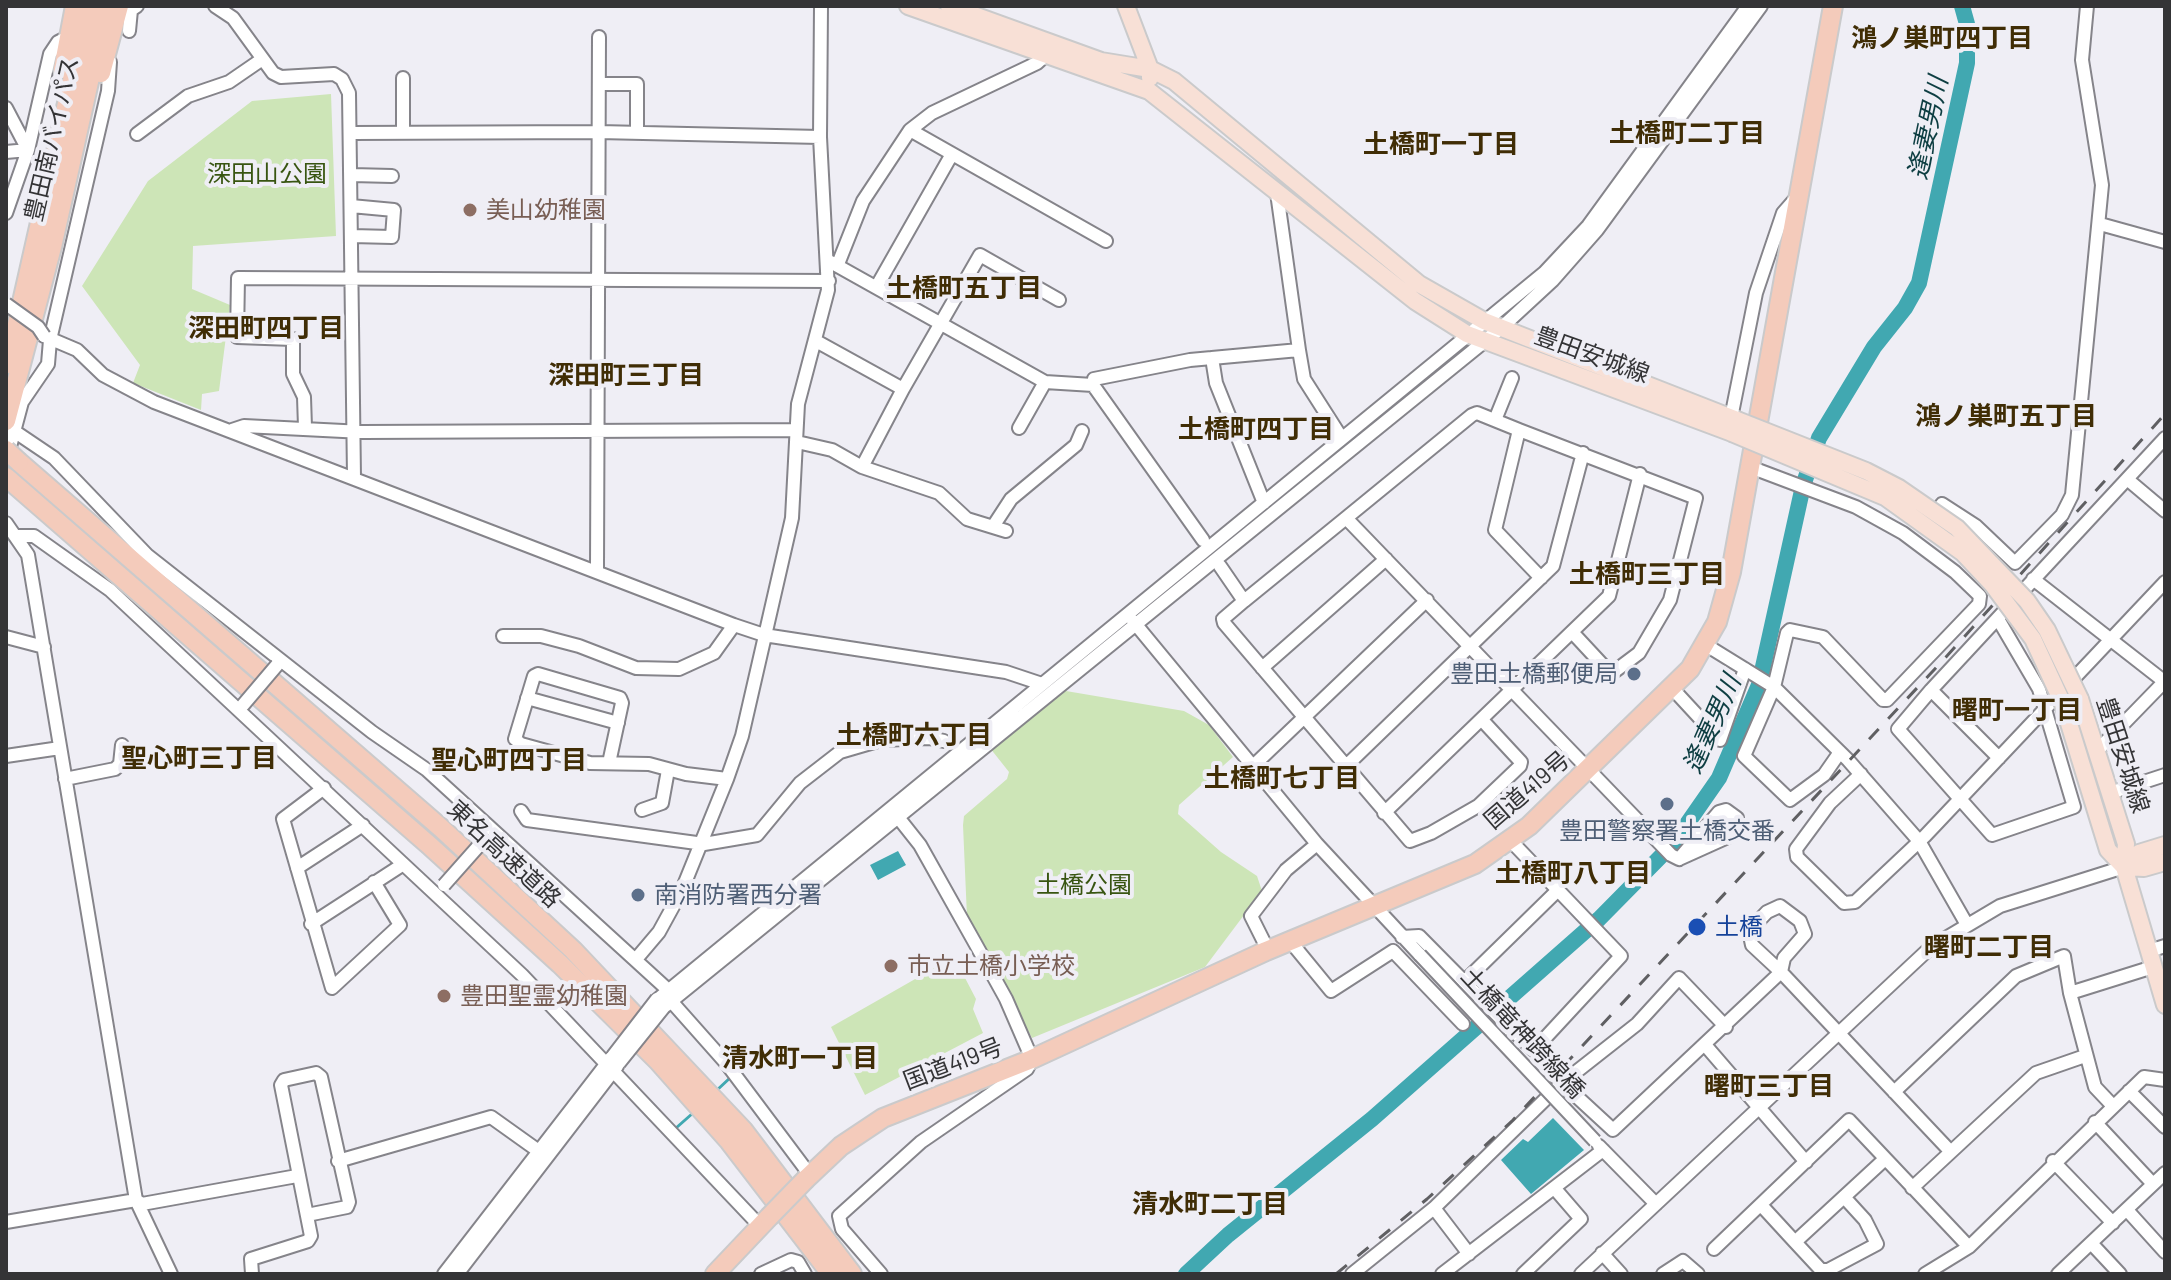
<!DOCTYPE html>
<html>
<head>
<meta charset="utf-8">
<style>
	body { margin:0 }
	#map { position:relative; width:2171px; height:1280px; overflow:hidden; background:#efeef5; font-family:Barlow,sans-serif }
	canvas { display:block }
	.frame { position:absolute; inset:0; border:8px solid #343436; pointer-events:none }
</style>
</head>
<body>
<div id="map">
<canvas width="2171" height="1280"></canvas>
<div class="frame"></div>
</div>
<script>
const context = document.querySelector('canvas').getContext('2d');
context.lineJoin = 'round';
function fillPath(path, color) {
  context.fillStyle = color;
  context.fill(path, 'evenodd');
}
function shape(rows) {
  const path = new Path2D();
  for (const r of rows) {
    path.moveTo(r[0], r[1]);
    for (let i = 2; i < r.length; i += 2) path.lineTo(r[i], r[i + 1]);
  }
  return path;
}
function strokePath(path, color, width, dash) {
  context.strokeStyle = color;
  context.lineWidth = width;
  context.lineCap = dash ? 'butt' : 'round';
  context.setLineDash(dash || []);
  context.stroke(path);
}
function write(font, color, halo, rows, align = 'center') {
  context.font = font + ' Barlow,"Noto Sans JP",sans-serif';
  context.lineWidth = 8;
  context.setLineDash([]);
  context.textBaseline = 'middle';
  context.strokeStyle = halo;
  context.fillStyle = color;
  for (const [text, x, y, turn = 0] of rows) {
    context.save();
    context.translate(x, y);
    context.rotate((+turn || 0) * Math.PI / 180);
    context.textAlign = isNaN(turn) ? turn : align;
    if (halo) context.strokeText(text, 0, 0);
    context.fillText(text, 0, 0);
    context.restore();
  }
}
const green = shape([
	[331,94,336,236,193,246,192,289,230,305,219,391,202,394,201,410,133,383,140,365,82,286,148,181,252,101],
	[1066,691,1184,711,1209,725,1233,757,1179,805,1178,814,1221,852,1257,876,1262,891,1205,967,1032,1038,967,917,963,825,964,816,1007,779,1009,772,990,748,1053,695],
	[938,966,964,976,976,999,973,1009,983,1033,865,1095,831,1027]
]);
const water = shape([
	[898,851,906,865,878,880,870,865],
	[1553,1118,1584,1150,1531,1194,1501,1160,1523,1139,1528,1142]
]);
const stream = shape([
	[716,1091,731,1077],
	[676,1128,693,1113]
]);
const river = shape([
	[1186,1274,1228,1235,1372,1119,1599,919,1673,844,1719,778,1759,685,1803,486,1819,438,1874,347,1905,308,1919,283,1967,63,1967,24,1962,6]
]);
const minor = shape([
	[215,6,233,18,273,73,281,77,334,74,342,79,349,93,354,477],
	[129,31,131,10,137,6],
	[403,78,403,133],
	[599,84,637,84,637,133],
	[6,108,28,150,6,152],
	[910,130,1106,241],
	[352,133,599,132,820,137],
	[137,134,188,96,229,82,261,60],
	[352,175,392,176],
	[351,206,394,210,392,237,352,236],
	[6,213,28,150,50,54,58,42,68,37],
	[2100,224,2165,242],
	[827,260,1045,382,1093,385,1203,540],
	[838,264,863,201,910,130,932,113,1037,63,1047,54],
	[877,286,952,154],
	[44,336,77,350,103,375,154,402,734,625,764,635,1006,672,1042,684],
	[816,341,903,389,980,255,1059,300],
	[1299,350,1304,379,1341,437],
	[1212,358,1216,383,1264,503],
	[1093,385,1094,379,1190,360,1299,350,1277,193],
	[1731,418,1756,293,1783,213,1797,197],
	[1495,420,1512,378],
	[305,427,304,397,293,374,293,339,237,337,238,278,829,281],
	[1019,428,1045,382],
	[232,430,244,426,363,432,795,430],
	[14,431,54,458,147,555,372,732,427,770,667,989],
	[797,442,832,450,862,467,903,389],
	[7,458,22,402,48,364,50,340,108,91,110,62],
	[862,467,939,493,967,519,1006,531],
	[1750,467,1856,507,1903,533,1955,572,1980,596,1979,604,1887,700,1883,700,1823,637,1790,630,1787,633,1774,687,1744,756,1790,800,1824,775,1840,752],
	[2127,479,2165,511],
	[1346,518,1472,415,1477,413,1519,430],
	[1930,520,1942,504,1976,526,2015,563,2062,515,2072,495,2102,185,2082,60,2087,6],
	[6,523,28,555,136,1200,171,1274],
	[994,525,1011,499,1076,445,1082,431],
	[17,536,34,536,110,590,522,975,760,1226],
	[1220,566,1244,601,1346,518,1671,855,1679,859,1719,812,1726,810,1737,818,1736,831,1730,836,1679,859],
	[597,571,599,37],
	[1541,578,1495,530,1519,430,1696,498,1670,600,1639,653,1611,674,1572,632],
	[2033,579,2165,682],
	[1244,601,1223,619,1224,623,1410,841,1431,833,1478,806,1520,766,1521,762,1482,720],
	[1998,619,2039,689,2074,807,1992,835,1898,729,1931,690,2165,438],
	[1133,621,1317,844,1420,955],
	[503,636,541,636,579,646,636,668,679,669,714,653,734,625],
	[6,637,44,647],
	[1706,645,1774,687,1848,760,1919,841,1966,923],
	[1262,668,1386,559],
	[1672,688,1720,740,1745,669],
	[1931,690,1999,758],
	[527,698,618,723],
	[2096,752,2165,681],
	[6,756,60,748],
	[609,763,622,703,620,698,538,674,534,676,515,739,521,744,590,763,649,764,686,774,727,779],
	[1252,767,1427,600],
	[1344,768,1553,566,1583,453],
	[1861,774,1830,803,1796,849,1797,857,1844,903,1855,902,1925,836,2165,582],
	[65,779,115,769,120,764,122,745],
	[324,788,283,819,332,988,400,925,374,882],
	[2110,793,2165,775],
	[642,810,662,803,668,770],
	[521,811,527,820,704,844,757,835,800,783,840,752,881,740,929,738,944,741],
	[1384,813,1609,596,1640,474],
	[297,868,363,825],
	[311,924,402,865],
	[1402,937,1419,936,1508,1026],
	[1290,941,1331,991,1393,951,1463,1024],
	[1268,950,1251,916,1286,870,1317,844],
	[2149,951,2165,946],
	[637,958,659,932,682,890,727,779,742,736,792,518,798,404,828,290,820,137,821,6],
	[1464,982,1558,890],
	[2070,993,2153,967],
	[657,1000,1544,273,1588,226,1748,6],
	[671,1001,726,1063,810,1175],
	[664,1007,1501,328,1553,280,1597,230,1761,6],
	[1498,1033,1508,1026,1534,1050,1621,956,1511,841],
	[1706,1046,1806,1162],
	[1562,1083,1613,1130,1781,972,1784,958,1805,934,1800,921,1780,906,1767,912,1749,931,1752,945,1781,972,1950,1151],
	[2129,1091,2165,1127],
	[1894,1092,2016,976,2064,956,2070,993,2095,1087,2113,1106],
	[2095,1122,2153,1184],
	[1599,1146,1656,1204],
	[338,1161,491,1117,540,1152],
	[2053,1161,2113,1223],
	[1912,1188,2036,1073,2085,1056],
	[1761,1205,1795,1242,1885,1159],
	[1434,1208,1469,1254],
	[2127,1210,2165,1252],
	[6,1222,136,1200,142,1204,297,1176],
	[1795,1242,1821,1270,1828,1270,1877,1244,1865,1220,1844,1197],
	[2091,1243,2120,1274],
	[1714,1249,1849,1120,1969,1247],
	[1602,1253,1621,1274],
	[252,1274,251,1259,308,1241,311,1236,281,1085,284,1080,316,1073,321,1077,349,1202,347,1207,307,1215],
	[444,1274,611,1058],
	[457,1274,617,1066],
	[761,1274,791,1260,798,1262,805,1274],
	[881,1274,842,1229,839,1216,921,1142,1027,1069,1032,1059,1006,999,975,943,920,845,897,816],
	[1352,1274,1434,1208,1562,1083,1637,1024,1679,978,1726,1027],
	[1442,1274,1603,1150],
	[1523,1274,1581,1219,1556,1190],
	[1581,1274,1931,947,2000,906,2124,867],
	[1663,1274,1683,1261,1698,1274],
	[1925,1274,1969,1247,2144,1077,2165,1080],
	[2058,1274,2165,1173]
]);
const major = shape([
	[908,6,1149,91,1415,301,1467,334,1732,433],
	[949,6,1101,61,1150,69,1174,81,1419,284,1484,321,1737,420],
	[1126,6,1150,69,1150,78],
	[2080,699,2126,844,2124,867,2165,1005],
	[2063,704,2108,850,2124,867],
	[2124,867,2139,853,2165,845],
	[2124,867,2144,868,2165,862]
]);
const highway = shape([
	[63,69,75,6],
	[101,73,119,6],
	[8,364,89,6],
	[6,421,52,247,106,6],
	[19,462,441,828,573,950,743,1130,852,1274],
	[6,477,429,845,560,964,658,1061,729,1141,831,1274],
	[806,1179,841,1146,883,1118,1032,1059,1266,951,1475,864,1529,826,1690,669,1717,622,1731,572,1833,6],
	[715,1274,769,1217]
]);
const rail = shape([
	[1336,1274,1427,1199,1513,1120,1946,657,2165,414]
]);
const minorBridge = shape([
	[6,304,38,327,44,336],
	[243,705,277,665],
	[444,885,483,841],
	[1420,955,1595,1141],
	[613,1056,657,999],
	[619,1063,664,1007]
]);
const majorBridge = shape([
	[1737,420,1866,471,1899,488,1957,528,2027,601,2047,630,2080,699],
	[1732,433,1885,497,1963,553,1992,584,2033,639,2063,704]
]);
const highwayBridge = shape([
	[6,450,19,462],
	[769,1217,806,1179]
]);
const markers = [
	[470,210,8,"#8d6e63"],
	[1634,674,8,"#5c6f8a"],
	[1667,804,8,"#5c6f8a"],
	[638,895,8,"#5c6f8a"],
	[1697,927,10,"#1a4fb4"],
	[891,966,8,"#8d6e63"],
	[444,996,8,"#8d6e63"]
];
const streetNames = [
	["豊田南バイパス",52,139,-77],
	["豊田安城線",1592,355,20],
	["豊田安城線",2123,755,72],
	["国道419号",1527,790,-41],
	["東名高速道路",504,854,43],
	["土橋竜神跨線橋",1523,1033,47],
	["国道419号",953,1064,-21]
];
const parkNames = [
	["深田山公園",267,174],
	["土橋公園",1084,885]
];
const educationNames = [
	["美山幼稚園",486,210],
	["市立土橋小学校",907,966],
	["豊田聖霊幼稚園",460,996]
];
const serviceNames = [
	["豊田土橋郵便局",1618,674],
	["豊田警察署土橋交番",1667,831,"center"],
	["南消防署西分署",654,895,"left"]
];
const transitNames = [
	["土橋",1715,927]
];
const neighbourhoodNames = [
	["鴻ノ巣町四丁目",1942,38],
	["土橋町二丁目",1687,133],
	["土橋町一丁目",1441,144],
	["土橋町五丁目",964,288],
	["深田町四丁目",266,328],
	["深田町三丁目",626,375],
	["鴻ノ巣町五丁目",2006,416],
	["土橋町四丁目",1256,429],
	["土橋町三丁目",1647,574],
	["曙町一丁目",2017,710],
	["土橋町六丁目",914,735],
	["聖心町三丁目",199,758],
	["聖心町四丁目",509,760],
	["土橋町七丁目",1282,778],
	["土橋町八丁目",1573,873],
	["曙町二丁目",1989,947],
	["清水町一丁目",800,1058],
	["曙町三丁目",1769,1086],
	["清水町二丁目",1210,1204]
];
const waterNames = [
	["逢妻男川",1928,128,-78],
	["逢妻男川",1712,724,-66]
];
fillPath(green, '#cde5b7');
fillPath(water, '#41a8b1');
strokePath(stream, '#41a8b1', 3);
strokePath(river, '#41a8b1', 16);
strokePath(minor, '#85848a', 16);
strokePath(major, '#cacacb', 20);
strokePath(highway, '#cacacb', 22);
strokePath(minor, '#fff', 12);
strokePath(major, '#f8e0d6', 16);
strokePath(highway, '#f4cbbb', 18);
strokePath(rail, '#5f5f62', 3, [14, 14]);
strokePath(minorBridge, '#85848a', 16, []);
strokePath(majorBridge, '#cacacb', 20, []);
strokePath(highwayBridge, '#cacacb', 22, []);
strokePath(minorBridge, '#fff', 12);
strokePath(majorBridge, '#f8e0d6', 16);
strokePath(highwayBridge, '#f4cbbb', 18);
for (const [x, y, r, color] of markers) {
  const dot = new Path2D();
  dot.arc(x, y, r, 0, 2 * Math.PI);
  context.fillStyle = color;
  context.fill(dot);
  strokePath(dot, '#efeef5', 3);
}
write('24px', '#343436', '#efeef5', streetNames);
write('24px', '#385511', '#efeef5', parkNames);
write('24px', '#785e54', '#efeef5', educationNames, 'left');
write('24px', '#4e5e75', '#efeef5', serviceNames, 'right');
write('24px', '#164399', '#efeef5', transitNames, 'left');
write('bold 26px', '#402d05', '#efeef5', neighbourhoodNames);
write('italic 26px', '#0e3e42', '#efeef5', waterNames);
</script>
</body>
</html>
